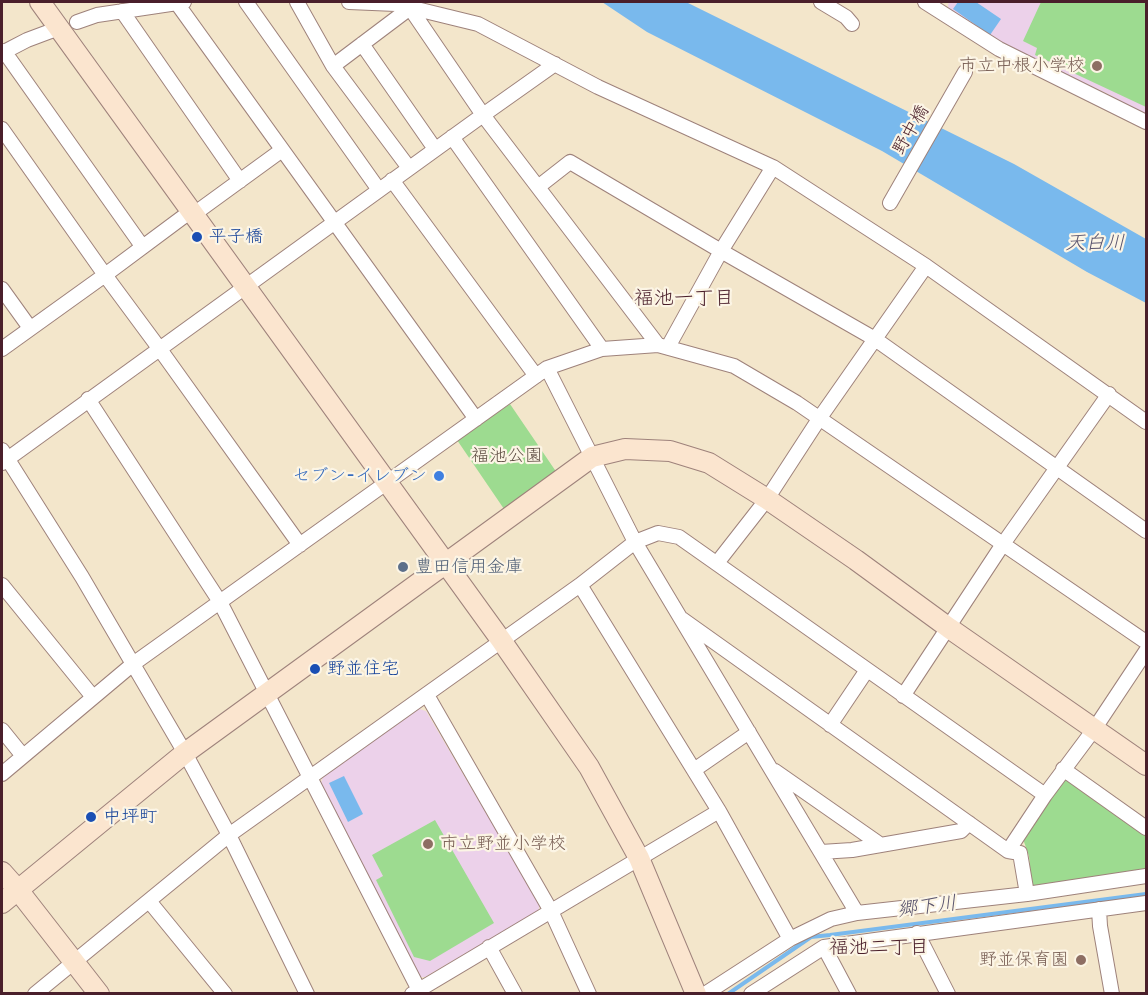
<!DOCTYPE html>
<html>
<head>
<meta charset="utf-8">
<style>
	body { margin:0 }
	#map { position:relative; width:1148px; height:995px; overflow:hidden; background:#f3e6cb; font-family:"Playpen Sans",sans-serif }
	canvas { display:block }
	.frame { position:absolute; inset:0; border:3px solid #4a1f2b; pointer-events:none }
</style>
</head>
<body>
<div id="map">
<canvas width="1148" height="995"></canvas>
<div class="frame"></div>
</div>
<script>
const context = document.querySelector('canvas').getContext('2d');
context.lineJoin = 'round';
function fillPath(path, color) {
  context.fillStyle = color;
  context.fill(path, 'evenodd');
}
function shape(rows) {
  const path = new Path2D();
  for (const r of rows) {
    path.moveTo(r[0], r[1]);
    for (let i = 2; i < r.length; i += 2) path.lineTo(r[i], r[i + 1]);
  }
  return path;
}
function strokePath(path, color, width, dash) {
  context.strokeStyle = color;
  context.lineWidth = width;
  context.lineCap = dash ? 'butt' : 'round';
  context.setLineDash(dash || []);
  context.stroke(path);
}
function write(font, color, halo, rows, align = 'center') {
  context.font = font + ' "Playpen Sans","Klee One",sans-serif';
  context.lineWidth = 4.5;
  context.setLineDash([]);
  context.textBaseline = 'middle';
  context.strokeStyle = halo;
  context.fillStyle = color;
  for (const [text, x, y, turn = 0] of rows) {
    context.save();
    context.translate(x, y);
    context.rotate((+turn || 0) * Math.PI / 180);
    context.textAlign = isNaN(turn) ? turn : align;
    if (halo) context.strokeText(text, 0, 0);
    context.fillText(text, 0, 0);
    context.restore();
  }
}
const built = shape([
	[949,2,1146,2,1146,115,1108,94,989,38,949,12,948,5],
	[419,709,426,711,540,905,538,911,425,977,419,977,321,783,323,777]
]);
const green = shape([
	[1041,2,1146,2,1146,107,1035,55,1037,48,1023,41],
	[510,404,557,473,504,509,457,440],
	[1065,776,1146,834,1146,871,1032,889,1029,856,1023,839],
	[435,820,494,923,430,961,414,957,376,880,383,876,372,855]
]);
const water = shape([
	[602,2,686,2,1014,164,1146,239,1146,303,1087,272,882,151,647,32],
	[958,2,976,2,1001,19,990,35,953,9],
	[344,776,363,814,348,822,329,783]
]);
const stream = shape([
	[728,994,811,937,830,935,1146,894]
]);
const street = shape([
	[176,2,476,419],
	[246,2,379,190],
	[297,2,333,66,409,168],
	[349,2,396,4,478,24,598,87,773,167,926,266,1146,422],
	[821,2,846,17,852,24],
	[925,2,999,49,1146,122],
	[122,11,240,181],
	[77,22,97,15,184,2],
	[362,44,435,149],
	[4,51,142,246],
	[2,53,27,40,51,31],
	[333,66,410,8,483,115,555,64],
	[2,129,105,275,159,348,300,545],
	[452,137,602,349],
	[392,180,536,376],
	[538,187,570,162,721,251,875,339,1146,531],
	[890,203,965,72],
	[194,214,282,150],
	[2,289,30,328],
	[668,347,721,251,773,167],
	[2,349,105,275,191,211],
	[547,368,635,542,857,913],
	[88,399,220,602,421,994],
	[2,450,7,458,82,577,185,753,229,835,307,994],
	[2,463,483,115,658,345],
	[717,563,767,499,819,419,926,266],
	[2,585,93,697],
	[580,585,635,542,658,533,679,537,1045,795,1008,851,682,619],
	[427,695,551,911,589,994],
	[903,696,1003,544,1109,394],
	[830,725,867,670],
	[2,730,23,756],
	[1063,769,1146,828],
	[694,770,749,732],
	[775,771,881,845],
	[2,774,133,664,547,368,602,349,658,345,734,366,797,403,1146,642],
	[1045,795,1095,728,1146,651],
	[1008,851,1020,853,1027,894],
	[821,852,852,850,961,831,969,823],
	[149,901,225,994],
	[1099,909,1100,926,1112,994],
	[917,933,948,994],
	[489,947,515,994],
	[824,947,849,994],
	[35,994,229,835,580,585,719,811,790,939],
	[412,994,719,811],
	[705,994,790,939,831,919,857,913,1027,894,1146,876],
	[751,994,824,947,1146,903]
]);
const secondary = shape([
	[40,2,501,640,589,767,639,858,696,994],
	[2,872,18,890,99,994],
	[2,903,185,753,592,457,625,449,670,451,709,463,767,499,856,560,949,628,1146,765]
]);
const markers = [
	[1097,66,6,"#8d6e63"],
	[197,237,6,"#1a4fb4"],
	[439,476,6,"#3f7fe0"],
	[403,567,6,"#5c6f8a"],
	[315,669,6,"#1a4fb4"],
	[91,817,6,"#1a4fb4"],
	[428,844,6,"#8d6e63"],
	[1081,960,6,"#8d6e63"]
];
const educationNames = [
	["市立中根小学校",1085,66],
	["市立野並小学校",440,844,"left"],
	["野並保育園",1069,960]
];
const streetNames = [
	["野中橋",911,130,-60]
];
const transitNames = [
	["平子橋",209,237],
	["野並住宅",327,669],
	["中坪町",103,817]
];
const parkNames = [
	["福池公園",507,456]
];
const shopNames = [
	["セブン-イレブン",427,476]
];
const serviceNames = [
	["豊田信用金庫",415,567]
];
const waterNames = [
	["天白川",1095,243],
	["郷下川",927,907,-7]
];
const neighbourhoodNames = [
	["福池一丁目",684,298],
	["福池二丁目",879,947]
];
fillPath(built, '#ecd1ea');
fillPath(green, '#9ddb90');
fillPath(water, '#79b9ed');
strokePath(stream, '#79b9ed', 4);
strokePath(street, '#9e827b', 16);
strokePath(secondary, '#9e827b', 22);
strokePath(street, '#fff', 14);
strokePath(secondary, '#fbe5cf', 20);
for (const [x, y, r, color] of markers) {
  const dot = new Path2D();
  dot.arc(x, y, r, 0, 2 * Math.PI);
  context.fillStyle = color;
  context.fill(dot);
  strokePath(dot, '#fcf5e5', 2);
}
write('18px', '#785e54', '#fcf5e5', educationNames, 'right');
write('18px', '#4a1f2b', '#fcf5e5', streetNames);
write('18px', '#164399', '#fcf5e5', transitNames, 'left');
write('18px', '#5f4e44', '#fcf5e5', parkNames);
write('18px', '#366cbe', '#fcf5e5', shopNames, 'right');
write('18px', '#4e5e75', '#fcf5e5', serviceNames, 'left');
write('italic 20px', '#5a556f', '#fcf5e5', waterNames);
write('20px', '#4a1f2b', '#fcf5e5', neighbourhoodNames);
</script>
</body>
</html>
